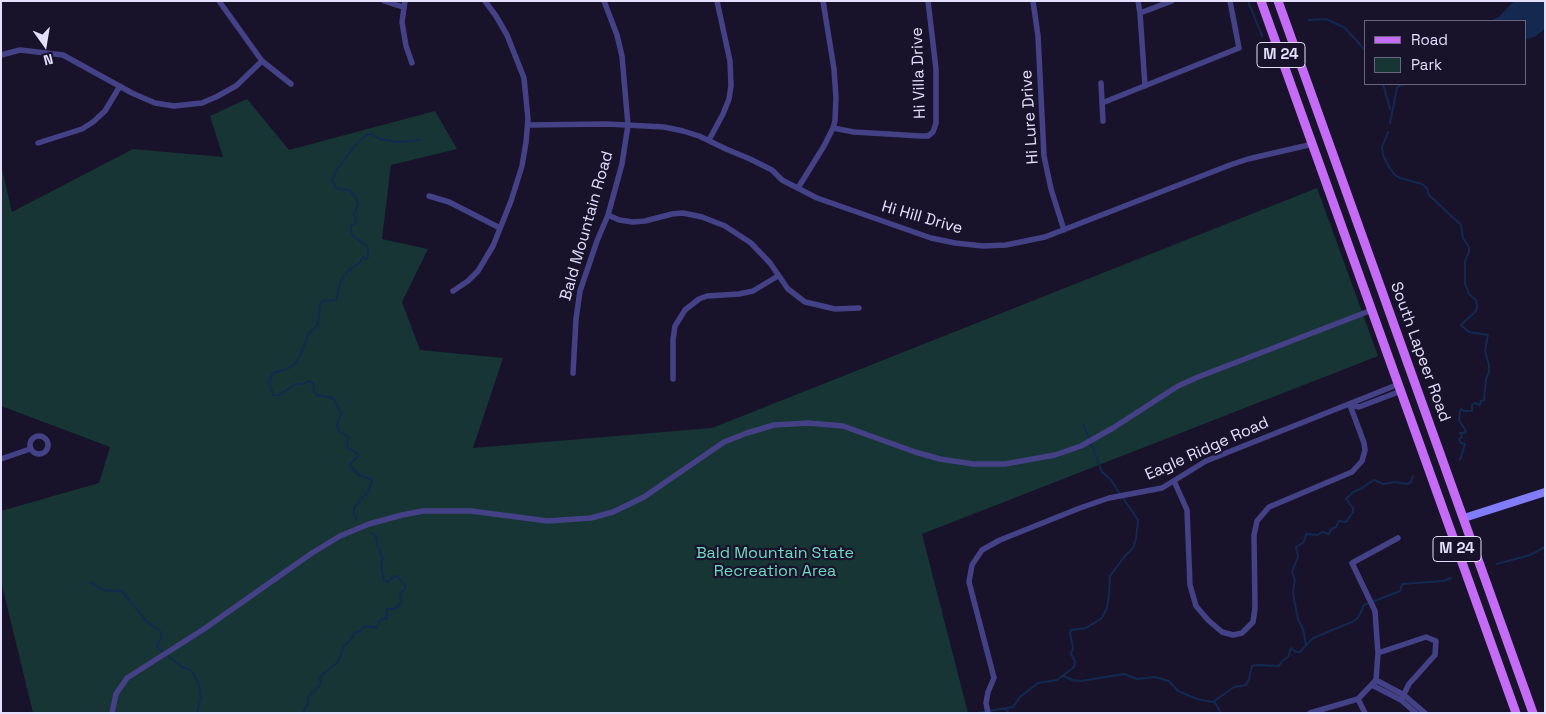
<!DOCTYPE html>
<html>
<head>
<meta charset="utf-8">
<style>
	body { margin:0 }
	#map { position:relative; width:1546px; height:714px; overflow:hidden; background:#18132b; font-family:"Space Grotesk",sans-serif }
	canvas { display:block }
	.frame { position:absolute; inset:0; border:2px solid #e3dffd; pointer-events:none }
	.legend { position:absolute; left:1364px; top:20px; width:162px; height:65px; box-sizing:border-box; background:#18132b; border:1px solid #69657f; margin:0; padding:6px 9px; list-style:none; font-size:15px; color:#e3dffd }
	.legend li { display:flex; align-items:center; gap:10px; height:25px }
	.legend b { width:25px; border:1px solid #69657f }
	.north { position:absolute; left:20px; top:20px; width:50px; height:50px; -webkit-text-stroke:4px #18132b; paint-order:stroke; rotate:167deg; font-size:14px; font-weight:700; line-height:20px; text-align:center; color:#e3dffd }
	.north::after { content:''; display:block; margin:auto; width:18px; height:22px; background:#e3dffd; clip-path:polygon(50% 0,100% 100%,50% 72%,0 100%) }
</style>
</head>
<body>
<div id="map">
<canvas width="1546" height="714"></canvas>
<div class="frame"></div>
<ul class="legend">
<li><b style="height:6px;background:#c56cf7"></b>Road</li>
<li><b style="height:14px;background:#163534"></b>Park</li>
</ul>
<div class="north">N</div>
</div>
<script>
const context = document.querySelector('canvas').getContext('2d');
context.lineJoin = 'round';
function fillPath(path, color) {
  context.fillStyle = color;
  context.fill(path, 'evenodd');
}
function shape(rows) {
  const path = new Path2D();
  for (const r of rows) {
    if (r.length === 3) {
      path.moveTo(r[0] + r[2], r[1]);
      path.arc(r[0], r[1], r[2], 0, 2 * Math.PI);
      continue;
    }
    path.moveTo(r[0], r[1]);
    for (let i = 2; i < r.length; i += 2) path.lineTo(r[i], r[i + 1]);
  }
  return path;
}
function strokePath(path, color, width, dash) {
  context.strokeStyle = color;
  context.lineWidth = width;
  context.lineCap = dash ? 'butt' : 'round';
  context.setLineDash(dash || []);
  context.stroke(path);
}
function write(font, color, halo, rows, align = 'center') {
  context.font = font + ' "Space Grotesk",sans-serif';
  context.lineWidth = 4.5;
  context.setLineDash([]);
  context.textBaseline = 'middle';
  context.strokeStyle = halo;
  context.fillStyle = color;
  for (const [text, x, y, turn = 0] of rows) {
    context.save();
    context.translate(x, y);
    context.rotate((+turn || 0) * Math.PI / 180);
    context.textAlign = isNaN(turn) ? turn : align;
    if (halo) context.strokeText(text, 0, 0);
    context.fillText(text, 0, 0);
    context.restore();
  }
}
const green = shape([
	[247,99,289,150,435,111,457,149,391,165,382,239,428,249,402,302,420,350,503,358,473,448,712,428,1317,188,1378,356,922,534,968,713,33,713,1,581,1,511,99,483,110,447,1,406,1,165,12,212,133,149,223,157,210,116]
]);
const water = shape([
	[1515,1,1545,1,1545,29,1536,36,1525,40,1525,21,1490,21,1500,16,1509,6]
]);
const stream = shape([
	[1248,1,1262,36],
	[1309,20,1326,19,1345,28,1365,50],
	[1383,84,1390,109],
	[1390,123,1397,88,1400,85,1407,84],
	[1388,132,1382,147,1383,155,1389,167,1395,175,1400,178,1422,184,1427,188,1429,195,1461,225,1463,238,1469,247,1469,252,1465,261,1465,284,1469,294,1476,300,1477,306,1476,311,1461,325,1469,332,1488,335,1485,351,1489,365,1489,372,1486,379,1484,400,1481,401,1480,405,1475,403,1472,405,1472,411,1464,411,1461,409,1460,411,1459,420,1466,431,1464,433,1460,433,1462,437,1459,439,1461,443,1465,444,1460,460],
	[1083,424,1089,438],
	[1091,443,1102,472,1111,480,1120,494],
	[356,520,354,515,354,508,369,490,372,482,371,479,359,475,350,466,350,464,358,456,358,454,348,448,347,445,349,437,340,432,338,429,337,425,341,413,333,398,317,395,314,392,314,383,308,381,304,384,296,384,279,395,273,395,269,382,273,373,287,369,294,365,301,354,308,335,318,324,320,304,323,301,336,300,341,280,348,271,359,263,363,257,366,259,368,257,368,247,353,236,351,230,351,226,356,223,354,213,358,204,356,199,350,190,337,189,332,181,337,169,359,141,368,134,371,134,380,139,398,142,419,140],
	[1497,564,1530,555,1545,547],
	[91,582,103,590,122,591,145,620,161,632,162,636,157,646,158,648,163,652],
	[1306,645,1303,629,1298,619,1294,599,1293,591,1295,580,1292,572,1298,557,1296,547,1304,542,1306,534,1318,535,1322,532,1329,534,1331,529,1336,527,1339,521,1346,522,1353,512,1353,508,1346,499,1353,492,1360,489,1374,480,1383,484,1395,482,1407,484,1411,482,1413,476],
	[167,655,182,667,190,670,193,673,199,685,201,698,197,713],
	[1064,676,1072,680,1081,681,1124,674,1137,679,1155,677,1169,681,1178,691,1197,699,1213,702,1234,687,1246,685,1249,679,1252,666,1257,665,1279,666,1282,661,1288,657,1291,648,1296,652,1300,652,1313,638,1352,622,1358,618,1364,605,1400,591,1402,584,1443,581,1451,578],
	[1214,701,1221,713],
	[1005,709,1009,713],
	[305,713,304,710,308,704,308,697,319,686,321,682,319,679,323,674,338,662,344,646,352,638,354,633,360,631,365,626,377,628,380,620,387,618,387,609,395,609,402,602,400,594,405,589,405,586,398,577,394,576,388,582,384,580,381,566,383,559,378,547,376,536,372,533],
	[977,713,1013,707,1020,697,1038,683,1057,680,1074,667,1075,661,1071,654,1073,648,1070,633,1071,630,1086,628,1102,618,1107,608,1109,595,1110,576,1124,557,1133,548,1136,539,1138,520,1123,498]
]);
const street = shape([
	[219,1,262,61,291,84],
	[384,1,403,7],
	[405,1,402,22,406,46,412,63],
	[1033,1,1038,36,1044,156,1051,189,1064,230],
	[1138,1,1140,13,1145,86],
	[1140,13,1172,1],
	[1,55,20,50,63,55,132,93,155,103,174,106,202,103,216,97,236,86,262,61],
	[1101,83,1103,121],
	[1102,103,1239,48,1230,1],
	[528,125,607,124,664,127,683,131,699,136,726,149,750,159,772,170,782,180,817,198,931,238,955,243,983,246,1006,245,1045,237,1230,165,1248,159,1313,144],
	[833,128,854,132,921,136,928,136,933,132,936,123,936,69,928,1],
	[709,140,723,114,729,99,731,86,730,61,717,1],
	[38,143,82,129,93,122,105,111,120,86],
	[798,188,824,146,833,128,835,121,836,98,834,69,823,1],
	[429,196,449,202,500,228],
	[608,215,619,220,633,222,645,221,672,214,683,213,702,217,725,226,751,243,770,263,788,289,805,302,835,309,859,308],
	[453,291,468,281,478,271,493,246,511,201,522,166,526,142,528,119,524,78,507,35,496,16,485,1],
	[573,373,576,319,580,291,597,241,608,215,622,164,628,125,622,56,617,35,604,1],
	[673,379,673,340,675,326,685,310,699,299,707,296,739,294,753,291,778,276],
	[1350,405,1359,407,1401,391],
	[39,445,9],
	[1,459,30,449],
	[1174,481,1187,510,1190,585,1196,606,1208,620,1222,632,1233,635,1242,633,1253,622,1255,608,1254,535,1257,521,1269,507,1352,472,1362,461,1365,450,1364,443,1350,405],
	[1378,653,1426,637,1436,641,1435,655,1409,684,1401,700],
	[1376,680,1378,653,1375,611,1352,563,1398,538],
	[1376,680,1404,695,1425,713],
	[1372,685,1401,700,1416,713],
	[1358,699,1365,713],
	[112,713,116,694,127,678,204,629,312,553,340,536,369,524,402,515,423,511,471,511,548,521,591,518,613,512,644,497,724,442,747,433,774,425,808,423,843,426,915,452,940,459,973,464,1005,464,1055,455,1081,446,1113,428,1178,386,1198,377,1372,310],
	[988,713,986,703,988,692,994,678,969,582,972,565,982,550,1000,540,1080,508,1109,498,1162,488,1206,461,1399,384],
	[1310,713,1358,699,1376,680]
]);
const secondary = shape([
	[1464,518,1545,492]
]);
const primary = shape([
	[1261,1,1516,713],
	[1278,1,1533,713]
]);
const shields = [
	[1281,55,48],
	[1457,549,48]
];
const shieldNames = [
	["M 24",1281,55],
	["M 24",1457,549]
];
const streetNames = [
	["Hi Villa Drive",919,73,-92],
	["Hi Lure Drive",1030,117,-94],
	["Hi Hill Drive",922,218,16],
	["Bald Mountain Road",587,226,-74],
	["South Lapeer Road",1420,352,70],
	["Eagle Ridge Road",1207,449,-24]
];
const parkNames = [
	["Bald Mountain State",775,554],
	["Recreation Area",775,572]
];
fillPath(green, '#163534');
fillPath(water, '#132950');
strokePath(stream, '#132950', 2);
strokePath(street, '#454187', 5.5);
strokePath(secondary, '#817cf8', 8);
strokePath(primary, '#c56cf7', 9);
for (const [x, y, w] of shields) {
  const box = new Path2D();
  box.roundRect(x - w / 2, y - 12.5, w, 25, 4);
  context.fillStyle = '#18132b';
  context.fill(box);
  strokePath(box, '#e3dffd', 1);
}
write('bold 15px', '#e3dffd', null, shieldNames);
write('16px', '#e3dffd', '#18132b', streetNames);
write('16px', '#6ddbc1', '#18132b', parkNames);
</script>
</body>
</html>
